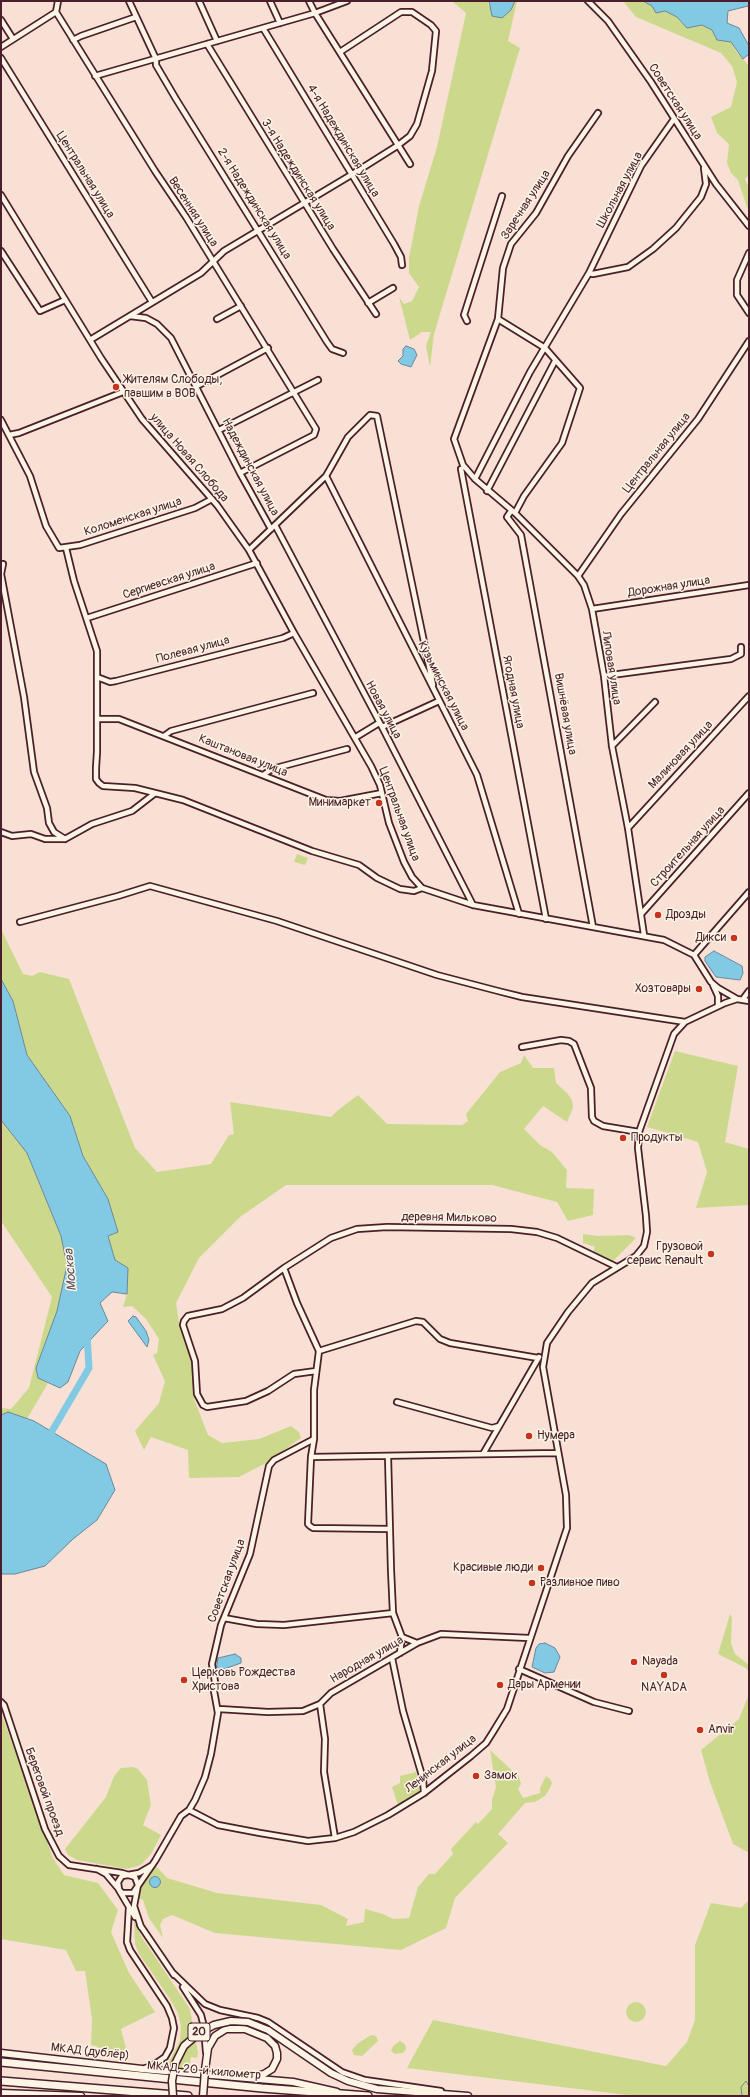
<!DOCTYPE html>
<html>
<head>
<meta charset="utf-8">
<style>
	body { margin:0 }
	#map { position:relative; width:750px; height:2097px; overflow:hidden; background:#f8e1d4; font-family:Pangolin,sans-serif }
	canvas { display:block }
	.frame { position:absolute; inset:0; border:2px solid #4a1f2b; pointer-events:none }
</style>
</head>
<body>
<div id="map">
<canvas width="750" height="2097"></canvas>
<div class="frame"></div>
</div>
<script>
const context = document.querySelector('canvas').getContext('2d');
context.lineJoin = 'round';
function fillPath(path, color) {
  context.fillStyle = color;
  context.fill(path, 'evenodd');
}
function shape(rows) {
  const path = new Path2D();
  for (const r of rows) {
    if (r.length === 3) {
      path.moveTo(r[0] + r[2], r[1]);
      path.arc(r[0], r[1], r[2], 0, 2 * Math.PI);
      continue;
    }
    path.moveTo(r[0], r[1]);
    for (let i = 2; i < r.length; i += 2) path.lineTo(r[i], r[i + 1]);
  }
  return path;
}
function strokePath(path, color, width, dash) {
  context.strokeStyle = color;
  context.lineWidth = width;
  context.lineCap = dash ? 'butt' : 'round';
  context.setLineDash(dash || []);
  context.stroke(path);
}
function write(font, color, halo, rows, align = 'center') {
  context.font = font + ' Pangolin,sans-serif';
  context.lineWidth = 3;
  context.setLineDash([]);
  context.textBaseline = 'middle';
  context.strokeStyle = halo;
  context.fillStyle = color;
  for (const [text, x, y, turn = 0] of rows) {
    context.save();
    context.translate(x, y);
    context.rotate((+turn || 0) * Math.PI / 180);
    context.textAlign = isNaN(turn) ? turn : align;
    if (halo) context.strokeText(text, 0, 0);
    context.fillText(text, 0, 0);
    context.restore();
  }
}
const green = shape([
	[489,1,488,5,511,10,515,1,517,1,508,41,520,48,434,334,430,367,426,346,431,332,422,332,410,340,399,297,404,304,412,301,419,287,409,273,409,258,419,206,437,147,466,13,453,2],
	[623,1,643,1,677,17,687,28,702,25,712,30,717,40,731,42,736,51,749,66,749,175,745,179,749,188,749,213,738,180,731,173,727,163,729,144,717,133,711,117,731,107,737,82,732,66,721,53,636,17],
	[297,854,308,858,305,865,294,862],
	[1,929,23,974,32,976,40,972,69,979,135,1148,157,1172,211,1164,229,1135,234,1134,230,1102,331,1117,337,1111,358,1095,387,1124,462,1125,468,1121,466,1114,500,1072,521,1063,524,1055,533,1068,554,1068,556,1083,567,1093,572,1100,573,1108,567,1122,543,1106,524,1129,540,1145,552,1152,567,1170,566,1188,594,1189,593,1215,568,1221,557,1202,492,1185,286,1185,240,1217,199,1258,176,1303,179,1322,192,1358,194,1399,208,1435,222,1443,259,1439,291,1426,299,1432,301,1438,266,1463,239,1477,189,1478,188,1450,151,1437,144,1450,135,1431,159,1403,165,1381,153,1355,157,1353,159,1339,146,1319,132,1306,123,1307,127,1294,128,1268,115,1260,108,1236,117,1232,108,1199,83,1156,70,1116,27,1055,13,1001,1,979],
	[675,1051,738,1066,725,1142,749,1149,749,1205,696,1208,707,1172,698,1142,647,1127],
	[1,1120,27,1153,61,1236,67,1265,57,1311,38,1378,48,1383,27,1419,8,1412,1,1415,1,1408,11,1409,29,1388,52,1297,1,1221],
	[583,1234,598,1236,629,1235,636,1238,613,1261,593,1253,595,1247,583,1243],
	[730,1614,732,1618,731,1643,735,1654,749,1665,749,1672,746,1668,718,1654],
	[749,1694,749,1853,733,1844,710,1782,701,1750,739,1719],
	[1,1712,53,1858,64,1875,98,1883,118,1910,111,1932,129,1973,155,2012,121,2029,129,2060,109,2056,96,2046,91,2045,92,2019,85,1971,76,1971,66,1950,1,1939],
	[490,1750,519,1777,521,1784,518,1789,523,1798,540,1793,540,1788,546,1776,550,1779,552,1783,550,1788,545,1796,535,1802,525,1803,498,1834,508,1843,455,1898,446,1928,401,1950,215,1933,172,1915,163,1919,160,1925,163,1938,149,1918,143,1900,136,1897,148,1874,156,1866,167,1878,217,1893,321,1905,348,1919,346,1926,364,1922,365,1909,383,1914,393,1919,409,1918,418,1887,429,1874,435,1874,453,1854,451,1849,476,1822,478,1824,492,1809,492,1800,496,1787],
	[133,1767,138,1769,147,1780,149,1793,151,1805,143,1825,161,1835,151,1854,141,1865,126,1869,77,1860,68,1855,65,1849,106,1797,114,1776,121,1768],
	[416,1772,420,1793,398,1805,392,1787,400,1783,400,1776],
	[749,1900,749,2096,635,2096,407,2068,433,2020,666,2066,687,2042,695,2020,695,1945,711,1903,741,1908],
	[134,1921,141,1936,190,2009,198,2053,197,2058,191,2057,189,2069,195,2072,170,2068,167,2066,180,2040,181,2026,178,2013,168,1996,139,1954,135,1944],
	[636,2012,10],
	[371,2035,376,2036,378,2041,362,2056,354,2055,352,2050,357,2044],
	[400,2041,405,2044,406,2049,403,2053,395,2054,391,2051,393,2046]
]);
const water = shape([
	[489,1,515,1,511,10,502,18,492,16,489,1],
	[643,1,749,1,749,8,748,6,728,11,727,23,739,28,749,46,749,54,743,59,731,42,717,40,712,30,702,25,687,28,677,17,665,11,656,13,652,6,643,1],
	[406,346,414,349,417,355,411,367,401,364,398,361,403,356,403,349,406,346],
	[714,951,742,966,743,973,740,980,716,977,705,961,705,957,714,951],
	[1,979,13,1001,27,1055,70,1116,83,1156,108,1199,118,1232,108,1236,115,1260,128,1268,127,1294,112,1292,100,1303,108,1321,80,1351,68,1382,60,1388,38,1378,36,1368,57,1311,67,1265,61,1236,27,1153,1,1120,1,979],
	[133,1316,136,1317,146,1331,149,1340,147,1347,128,1321,133,1316],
	[8,1412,34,1421,106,1464,115,1490,97,1520,73,1539,45,1566,15,1574,1,1574,1,1415,8,1412],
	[545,1643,555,1648,560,1657,554,1672,545,1673,532,1667,536,1648,539,1644,545,1643],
	[235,1654,241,1658,241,1663,216,1672,218,1658,235,1654],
	[155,1882,5.5]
]);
const stream = shape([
	[742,2096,741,2087,746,2081,749,2086]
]);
const river = shape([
	[48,1438,89,1368,87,1334]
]);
const minor = shape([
	[58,1,56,12,155,171,186,217,316,429,314,435,240,473],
	[129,1,156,59,156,65,176,99,327,342,332,349,343,353],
	[199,1,217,41],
	[270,1,280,23],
	[309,1,315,13,410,164],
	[588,1,608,21,651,82,716,184,749,226],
	[1,20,13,39],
	[263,28,394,244,401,257,402,265],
	[73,40,81,36,136,17],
	[207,44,333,249,376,314],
	[1,47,56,12],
	[1,58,152,302],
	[95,76,315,13,347,1],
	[598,113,568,156,536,213,511,244,503,268,498,319,454,439,463,465,475,479,515,513,578,576,584,585,592,609,604,676,612,746,628,828,644,935],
	[1,195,101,358,142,419,217,505,249,550,294,633,371,766,380,785,389,823,404,862,412,877,422,888,473,905,664,940,694,955,711,982,718,988,737,999],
	[1,251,40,311,65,300],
	[749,253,737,280,737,295,749,313],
	[589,273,593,274,628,267,653,249,676,228,701,197,706,184,704,168],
	[368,303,393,288],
	[130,316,146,318,157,324,171,338,240,473,271,529],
	[217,319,241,306],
	[498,319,545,348,580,388,562,443,524,496,515,513],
	[467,321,464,315,502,196],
	[90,340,201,273,224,251,351,175,397,146,410,136,417,124,432,71,436,31,431,25,412,12,401,12,340,52],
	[197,386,268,348],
	[1,420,30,476,46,526,59,548,80,545,195,508,212,499],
	[219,430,318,380],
	[9,435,19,433,123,392],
	[461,469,546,919],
	[326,476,477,775,519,914],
	[475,479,530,372,589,273,641,166,674,119],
	[487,491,555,361],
	[511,511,507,517,521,535,593,927],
	[275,525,382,727,473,905],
	[66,548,74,581,97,651,97,752,96,768,96,779,99,783,103,786,135,788,183,800,312,851,359,865,377,878,400,889,414,891,422,888],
	[249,550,326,476,348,437,370,415,377,416,433,685],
	[3,564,1,574,24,697,34,772,47,808,49,823,54,832,65,839],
	[578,576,621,514,698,419,749,341],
	[592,609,749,585],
	[87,618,257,563],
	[604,676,731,659,741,654,741,647],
	[97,677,110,682,116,681,283,638,294,633],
	[97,719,119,719,326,800,340,801,382,793],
	[382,727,439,701],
	[164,736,171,731,313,693],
	[356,737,379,723],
	[612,746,655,702],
	[263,775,272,769,347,749],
	[628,828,749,696],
	[1,832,12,836,31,834,45,839,65,839,92,824,132,811,154,794],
	[642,913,749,793],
	[20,922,118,896,150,886,277,921,437,975,498,991,522,997,685,1022],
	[694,955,749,892],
	[713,985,718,996,718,1006],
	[743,999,749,991],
	[522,1047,561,1040,569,1041,574,1044,591,1088,592,1117,594,1121,603,1126,639,1132],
	[319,1351,416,1321,423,1322,440,1339,450,1343,538,1358],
	[316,1371,294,1374,268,1391,246,1401,207,1407,203,1405,197,1394,195,1361,183,1325,184,1321,188,1316,222,1309,243,1298,284,1268,331,1238,357,1229,387,1227,511,1229,537,1232,557,1238,617,1267],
	[397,1402,492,1428,499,1426],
	[314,1439,311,1457,308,1524,310,1526,313,1528,389,1529],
	[483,1454,539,1357],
	[388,1456,391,1570,393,1613,402,1637,400,1653],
	[311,1457,558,1453],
	[224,1618,257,1624,284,1625,393,1613],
	[402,1637,417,1643],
	[392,1658,403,1711,423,1779,424,1793],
	[519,1669,594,1702,629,1711],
	[1,1702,4,1705,45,1829,59,1856,69,1865,122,1873,135,1877,138,1885,134,1906,141,1927],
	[320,1704,325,1739,324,1772,335,1838],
	[219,1709,268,1712,303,1711,320,1704,331,1693,417,1643,441,1634,529,1638],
	[189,1810,218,1825,260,1833,308,1841,335,1838,354,1832,388,1815,424,1793,471,1756,486,1743,493,1732,507,1709,567,1528,566,1495,543,1367,547,1343,568,1312,592,1283,636,1256,644,1246,647,1232,646,1216,638,1148,639,1132,674,1034,685,1022,725,1003,737,999,749,1001],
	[97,1869,106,1874,122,1893,133,1893,155,1861,181,1816,189,1810,195,1800,205,1777,211,1754,218,1713,214,1691,215,1682,212,1664,221,1625,250,1554,269,1466,274,1460,314,1439,314,1390,319,1351,297,1303,284,1268],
	[129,1907,127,1942,130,1950,167,2006,172,2018,174,2028,170,2048,165,2057,152,2066,145,2068],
	[135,1917,119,1890,118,1882,122,1876,139,1873,151,1866],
	[140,1925,174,1975],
	[173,1973,205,2004,220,2010,258,2018,268,2022,342,2072,365,2080,441,2091],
	[183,1987,201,2015,204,2027,206,2052]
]);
const major = shape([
	[268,2030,331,2073,348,2081,377,2089,468,2096],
	[1,2053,142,2069,293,2082,337,2092],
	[205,2070,208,2048,215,2036,226,2029,245,2029,267,2038,275,2046,277,2053,277,2059,272,2069,264,2074,257,2076],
	[1,2093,81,2096]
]);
const highway = shape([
	[1,2062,262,2088,368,2096],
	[1,2081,188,2096]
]);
const majorBridge = shape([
	[173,2096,172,2081,175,2064,184,2046,199,2033,214,2025,231,2021,248,2022,268,2030],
	[203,2096,205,2070]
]);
const markers = [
	[116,387,4,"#c8321e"],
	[379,803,4,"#c8321e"],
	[658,915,4,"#c8321e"],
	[734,938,4,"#c8321e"],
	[699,989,4,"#c8321e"],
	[623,1138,4,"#c8321e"],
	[711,1254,4,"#c8321e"],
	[529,1436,4,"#c8321e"],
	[541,1568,4,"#c8321e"],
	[532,1583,4,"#c8321e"],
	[634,1662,4,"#c8321e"],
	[664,1675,4,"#c8321e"],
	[184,1680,4,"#c8321e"],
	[500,1685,4,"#c8321e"],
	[700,1730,4,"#c8321e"],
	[476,1776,4,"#c8321e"]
];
const shields = [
	[199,2032,22]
];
const shieldNames = [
	["20",199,2032]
];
const streetNames = [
	["Советская улица",675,102,57],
	["4-я Надеждинская улица",343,141,59],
	["Центральная улица",85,175,58],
	["3-я Надеждинская улица",298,175,58],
	["Школьная улица",620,190,-62],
	["2-я Надеждинская улица",254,204,58],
	["Заречная улица",526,205,-57],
	["Весенняя улица",193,212,57],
	["Центральная улица",657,453,-51],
	["улица Новая Слобода",189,458,49],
	["Надеждинская улица",250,467,62],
	["Коломенская улица",133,517,-18],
	["Сергиевская улица",169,581,-18],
	["Дорожная улица",669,587,-9],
	["Полевая улица",193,650,-15],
	["Липовая улица",611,668,81],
	["Кузьминская улица",443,686,63],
	["Ягодная улица",513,692,79],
	["Новая улица",383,710,62],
	["Вишнёвая улица",565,714,80],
	["Малиновая улица",681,755,-47],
	["Каштановая улица",243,756,22],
	["Центральная улица",399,814,70],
	["Строительная улица",688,847,-48],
	["деревня Мильково",449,1218,1],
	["Советская улица",227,1581,-70],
	["Народная улица",367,1660,-30],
	["Ленинская улица",441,1764,-38],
	["Береговой проезд",44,1792,70],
	["МКАД (дублёр)",90,2052,6],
	["МКАД, 20-й километр",204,2071,5]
];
const poiNames = [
	["Жителям Слободы,",124,380],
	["павшим в ВОВ",124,394],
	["Минимаркет",371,803,"right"],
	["Дрозды",666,915],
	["Дикси",726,938,"right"],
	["Хозтовары",691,989,"right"],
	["Продукты",631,1138],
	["Грузовой",703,1247,"right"],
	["сервис Renault",703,1261,"right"],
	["Нумера",537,1436],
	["Красивые люди",533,1568,"right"],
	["Разливное пиво",540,1583],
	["Nayada",642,1662],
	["Церковь Рождества",192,1673],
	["Христова",192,1687],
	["Дары Армении",508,1685],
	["NAYADA",664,1688,"center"],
	["Anvir",708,1730],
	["Замок",484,1776]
];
const waterNames = [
	["Москва",71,1270,-95]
];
fillPath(green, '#ccd98d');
fillPath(water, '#82cae3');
strokePath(water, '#6c8699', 1);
strokePath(stream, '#6c8699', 1);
strokePath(river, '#82cae3', 7);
strokePath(minor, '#4a1f2b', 8);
strokePath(major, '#4a1f2b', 9);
strokePath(highway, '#4a1f2b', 10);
strokePath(minor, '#fcf5e5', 4.5);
strokePath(major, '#fcf5e5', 6);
strokePath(highway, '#fcf5e5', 7);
strokePath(majorBridge, '#4a1f2b', 9, []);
strokePath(majorBridge, '#fcf5e5', 6);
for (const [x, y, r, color] of markers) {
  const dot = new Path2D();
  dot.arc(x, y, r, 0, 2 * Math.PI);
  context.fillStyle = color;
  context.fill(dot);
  strokePath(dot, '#fcf5e5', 1.5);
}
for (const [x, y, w] of shields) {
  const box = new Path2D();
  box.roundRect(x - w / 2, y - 9, w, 18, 3);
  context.fillStyle = '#fcf5e5';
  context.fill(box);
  strokePath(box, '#4a1f2b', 1);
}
write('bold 11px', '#4a1f2b', null, shieldNames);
write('12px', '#4a1f2b', '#fcf5e5', streetNames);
write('12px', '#4a1f2b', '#fcf5e5', poiNames, 'left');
write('italic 13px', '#5b5262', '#fcf5e5', waterNames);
</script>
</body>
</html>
